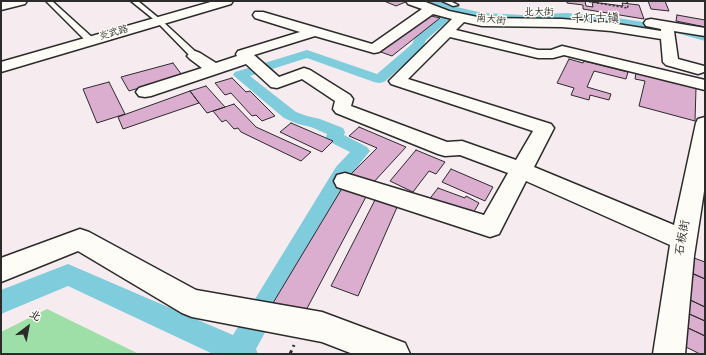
<!DOCTYPE html>
<html>
<head>
<meta charset="utf-8">
<style>
	body { margin:0 }
	#map { position:relative; width:706px; height:355px; overflow:hidden; background:#f6ecef; font-family:Dekko,"LXGW WenKai TC",sans-serif }
	canvas { display:block }
	.frame { position:absolute; inset:0; border:2px solid #2b2b2b; pointer-events:none }
	.north { position:absolute; left:8px; top:307px; width:40px; height:40px; -webkit-text-stroke:3px #fdfcf7; paint-order:stroke; rotate:32deg; font-size:11px; font-weight:700; line-height:16px; text-align:center; color:#2b2b2b }
	.north::after { content:''; display:block; margin:auto; width:14px; height:18px; background:#2b2b2b; clip-path:polygon(50% 0,100% 100%,50% 72%,0 100%) }
</style>
</head>
<body>
<div id="map">
<canvas width="706" height="355"></canvas>
<div class="frame"></div>
<div class="north">北</div>
</div>
<script>
const context = document.querySelector('canvas').getContext('2d');
context.lineJoin = 'round';
function fillPath(path, color) {
  context.fillStyle = color;
  context.fill(path, 'evenodd');
}
function shape(rows) {
  const path = new Path2D();
  for (const r of rows) {
    path.moveTo(r[0], r[1]);
    for (let i = 2; i < r.length; i += 2) path.lineTo(r[i], r[i + 1]);
  }
  return path;
}
function strokePath(path, color, width, dash) {
  context.strokeStyle = color;
  context.lineWidth = width;
  context.lineCap = dash ? 'butt' : 'round';
  context.setLineDash(dash || []);
  context.stroke(path);
}
function write(font, color, halo, rows, align = 'center') {
  context.font = font + ' Dekko,"LXGW WenKai TC",sans-serif';
  context.lineWidth = 3;
  context.setLineDash([]);
  context.textBaseline = 'middle';
  context.strokeStyle = halo;
  context.fillStyle = color;
  for (const [text, x, y, turn = 0] of rows) {
    context.save();
    context.translate(x, y);
    context.rotate((+turn || 0) * Math.PI / 180);
    context.textAlign = isNaN(turn) ? turn : align;
    if (halo) context.strokeText(text, 0, 0);
    context.fillText(text, 0, 0);
    context.restore();
  }
}
const green = shape([
	[47,309,139,354,1,354,1,332]
]);
const canal = shape([
	[427,1,441,1,457,7,483,13,524,15,566,13,599,15,662,25,667,27,671,26,705,33,705,41,666,30,662,31,599,21,566,19,524,21,483,19,456,14,426,40,422,49,384,82,379,83,374,82,307,58,250,76,296,112,307,116,320,119,343,128,345,132,344,135,367,147,370,151,350,176,256,349,258,354,213,354,68,286,1,314,1,290,68,264,233,335,336,167,350,152,328,141,326,137,327,134,311,127,298,124,284,118,233,75,235,72,307,50,377,74,412,44,416,36,447,11,428,3,427,1]
]);
const building = shape([
	[384,1,408,1,396,6,384,1],
	[567,1,585,1,586,6,593,7,592,2,623,6,622,3,639,5,644,19,583,9,583,5,567,3,567,1],
	[648,1,665,1,669,11,651,9,648,1],
	[427,15,440,18,392,56,378,51,427,15],
	[677,15,705,20,705,27,676,21,677,15],
	[569,59,583,63,584,61,628,72,626,79,594,71,587,87,611,94,609,100,590,95,589,100,571,95,574,88,557,83,569,59],
	[173,63,182,75,129,91,121,77,173,63],
	[636,73,696,88,695,121,639,106,645,81,635,79,636,73],
	[232,78,246,92,250,91,275,116,262,121,256,115,252,116,231,93,225,95,215,83,232,78],
	[109,82,125,114,97,123,83,89,109,82],
	[206,86,225,107,207,113,190,91,206,86],
	[190,91,199,103,123,129,118,117,190,91],
	[234,104,256,127,311,152,301,161,241,132,238,128,234,129,226,120,222,122,213,111,234,104],
	[291,123,333,141,322,152,280,132,291,123],
	[359,127,406,147,372,184,351,174,377,148,349,136,359,127],
	[416,150,445,162,436,174,429,171,413,192,390,181,416,150],
	[451,169,493,187,485,201,442,182,451,169],
	[344,185,368,193,303,316,273,303,344,185],
	[438,188,465,198,466,196,479,203,472,215,428,201,438,188],
	[376,198,398,205,358,296,331,286,376,198],
	[694,258,705,262,705,279,693,274,694,258],
	[690,272,705,279,705,307,688,299,690,272],
	[688,299,705,307,705,321,687,313,688,299],
	[687,313,705,321,705,336,686,327,687,313],
	[686,327,705,336,705,354,700,354,684,346,686,327]
]);
const pathFar1 = shape([
	[585,1,628,8,627,1]
]);
const path = shape([
	[290,354,294,345]
]);
const lane = shape([
	[46,1,52,1,94,39,94,43,88,43,46,1],
	[131,1,138,1,161,20,198,54,198,58,192,58,157,22,131,1],
	[442,1,450,1,458,5,453,6,442,1]
]);
const street = shape([
	[214,1,233,1,231,4,1,72,1,62,214,1],
	[406,1,423,1,449,11,482,18,562,19,611,23,661,31,661,29,646,26,644,23,646,20,651,19,705,28,705,36,674,31,678,59,704,66,705,68,704,72,698,74,666,65,663,62,661,39,611,31,562,27,482,26,464,22,456,30,538,50,551,50,562,46,705,80,705,90,564,55,553,58,538,58,450,37,408,79,551,124,554,128,534,167,674,225,696,123,698,119,705,117,705,185,694,256,685,354,653,354,670,245,526,181,499,234,490,237,337,187,334,181,337,175,345,173,484,215,508,173,460,155,445,156,438,154,336,113,333,109,335,101,302,79,277,88,271,87,246,64,151,96,145,97,139,96,136,92,139,88,202,68,190,59,187,56,190,53,195,51,200,53,216,63,237,56,236,54,238,51,300,32,255,18,253,15,255,12,263,12,372,44,422,9,408,4,406,1],
	[433,14,452,19,389,81,391,84,533,131,516,160,462,141,447,142,351,106,353,99,350,95,310,70,304,68,279,77,254,55,315,36,374,53,379,52,433,14],
	[80,229,89,232,196,290,322,312,405,343,410,354,353,354,322,342,192,317,182,313,78,251,1,282,1,258,80,229]
]);
const secondary = shape([
	[6,1,27,1,25,4,1,10,1,2,6,1]
]);
const farStreetnames = [
	["北大街",539,14],
	["南大街",491,21,6],
	["炎武路",114,34,-16]
];
const farQuarternames = [
	["千灯古镇",595,20]
];
const streetNames = [
	["石板街",684,238,-80]
];
fillPath(green, '#9edea7');
fillPath(canal, '#7eccdc');
fillPath(building, '#dbadcf');
strokePath(building, '#2b2b2b', 1);
strokePath(lane, '#2b2b2b', 3);
strokePath(street, '#2b2b2b', 3);
strokePath(secondary, '#2b2b2b', 3);
strokePath(pathFar1, '#2b2b2b', 1.5, [2, 2]);
strokePath(path, '#2b2b2b', 3, [4, 4]);
fillPath(lane, '#fdfcf7');
fillPath(street, '#fdfcf7');
fillPath(secondary, '#fdfcf7');
write('10px', '#2b2b2b', '#fdfcf7', farStreetnames);
write('12px', '#2b2b2b', '#fdfcf7', farQuarternames);
write('12px', '#2b2b2b', '#fdfcf7', streetNames);
</script>
</body>
</html>
